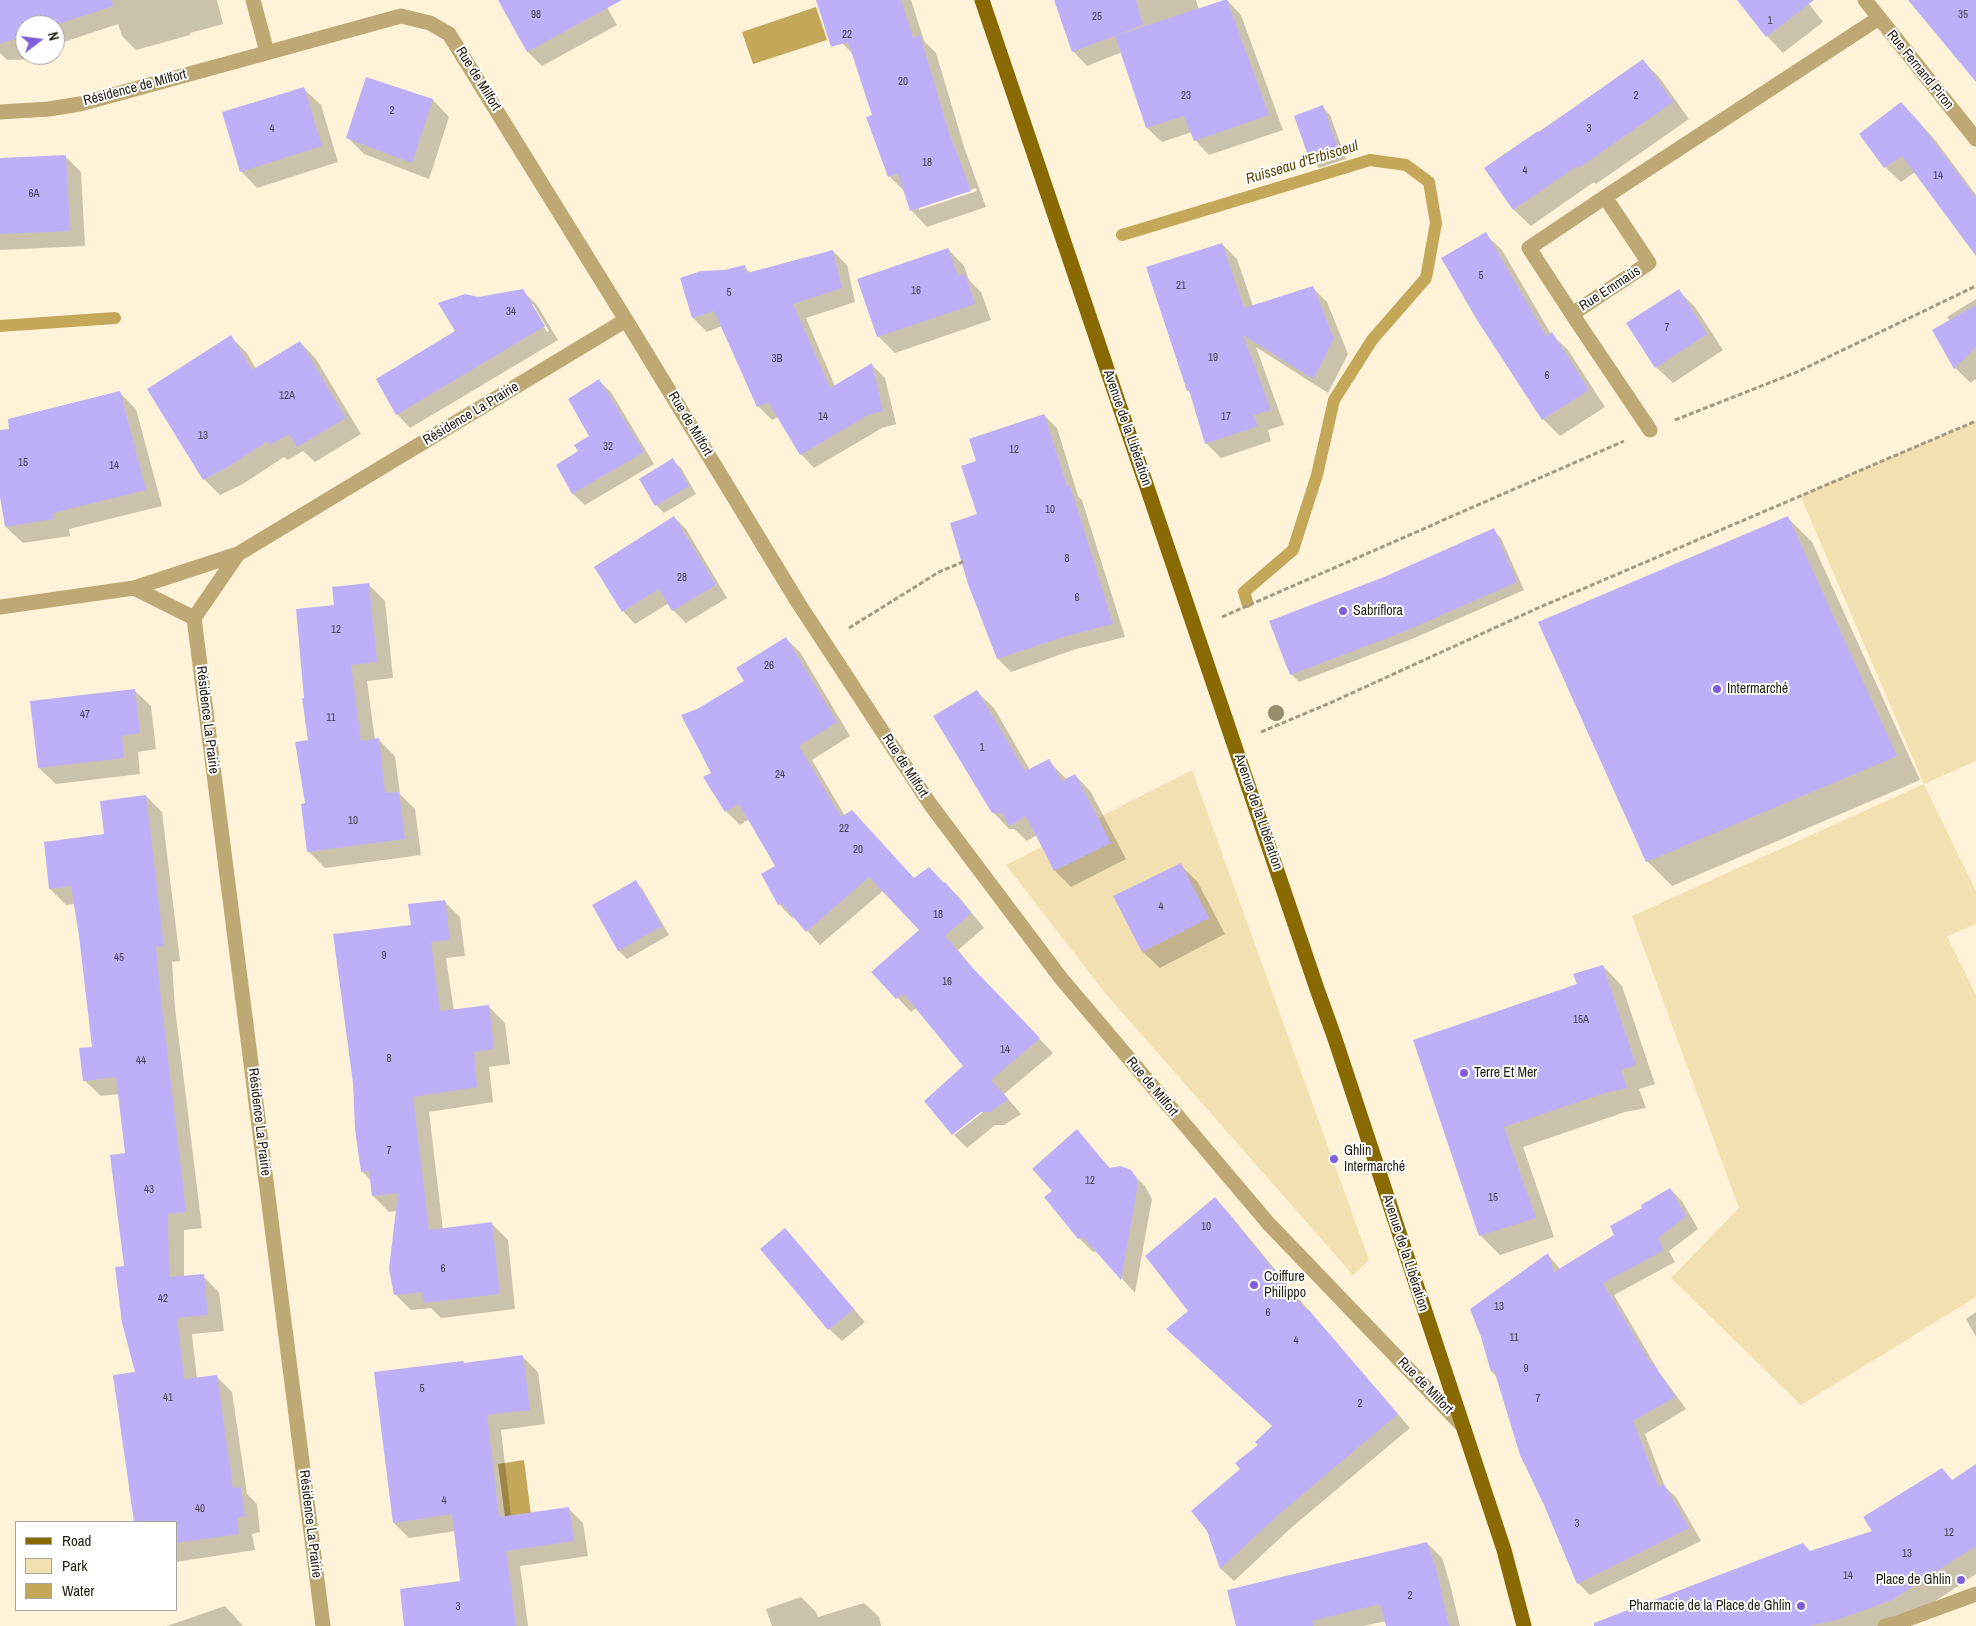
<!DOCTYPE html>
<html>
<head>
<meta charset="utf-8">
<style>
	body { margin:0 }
	#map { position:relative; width:1976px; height:1626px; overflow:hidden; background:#fef3d8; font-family:"Archivo Narrow",sans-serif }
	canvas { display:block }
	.legend { position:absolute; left:15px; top:1521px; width:162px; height:90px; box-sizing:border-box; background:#fff; border:1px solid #a7a5a0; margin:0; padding:6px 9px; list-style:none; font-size:15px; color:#221d11 }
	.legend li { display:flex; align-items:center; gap:10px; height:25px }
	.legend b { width:25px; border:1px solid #a7a5a0 }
	.north { position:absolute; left:15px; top:15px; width:50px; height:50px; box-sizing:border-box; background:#fff; border:1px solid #a7a5a0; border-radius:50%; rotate:75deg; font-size:14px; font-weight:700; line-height:20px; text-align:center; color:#221d11 }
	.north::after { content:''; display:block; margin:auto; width:18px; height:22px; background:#7f5ed9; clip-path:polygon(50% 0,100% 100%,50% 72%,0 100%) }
</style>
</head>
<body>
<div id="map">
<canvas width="1976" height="1626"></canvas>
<ul class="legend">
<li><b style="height:6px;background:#896a00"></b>Road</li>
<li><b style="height:14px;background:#f3e0b1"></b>Park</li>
<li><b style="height:14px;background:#c4a759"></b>Water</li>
</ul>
<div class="north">N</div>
</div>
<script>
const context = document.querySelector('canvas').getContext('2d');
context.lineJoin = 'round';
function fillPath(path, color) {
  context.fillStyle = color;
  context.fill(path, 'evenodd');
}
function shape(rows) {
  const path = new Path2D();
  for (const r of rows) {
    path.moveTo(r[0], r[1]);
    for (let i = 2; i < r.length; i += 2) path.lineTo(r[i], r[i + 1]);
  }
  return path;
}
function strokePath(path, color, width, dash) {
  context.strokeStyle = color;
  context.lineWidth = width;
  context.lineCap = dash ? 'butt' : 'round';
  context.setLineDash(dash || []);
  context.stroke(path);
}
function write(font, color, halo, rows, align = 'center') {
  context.font = font + ' "Archivo Narrow",sans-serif';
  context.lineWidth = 4;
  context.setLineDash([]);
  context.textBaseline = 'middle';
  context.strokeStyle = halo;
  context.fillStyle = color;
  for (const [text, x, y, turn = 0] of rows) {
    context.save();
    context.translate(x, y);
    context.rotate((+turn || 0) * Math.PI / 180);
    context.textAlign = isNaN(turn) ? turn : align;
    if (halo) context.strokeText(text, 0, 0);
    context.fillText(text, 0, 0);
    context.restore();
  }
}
const green = shape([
	[1976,421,1976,761,1924,784,1976,891,1976,924,1947,936,1976,995,1976,1297,1801,1405,1671,1278,1739,1208,1632,916,1924,784,1800,495],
	[1192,770,1369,1260,1353,1275,1105,993,1006,865]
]);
const water = shape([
	[816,7,827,40,753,64,742,32],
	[524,1460,531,1515,505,1517,498,1464]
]);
const shadow = shape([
	[0,0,217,0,223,24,190,33,190,35,136,50,122,36,118,24,55,45,55,25,25,25,25,55,39,55,40,59,7,60,0,53],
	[506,0,603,0,617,25,542,66,528,52,501,3],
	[828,0,911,0,924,41,936,53,965,150,986,207,927,227,911,210,905,192,889,176,874,116,853,54,842,43],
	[976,188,977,191,919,210,919,207],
	[1056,0,1196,0,1199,10,1227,0,1241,15,1283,130,1209,155,1195,140,1192,132,1162,142,1147,128,1122,52,1087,66,1073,51],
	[1739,0,1806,0,1823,22,1783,53,1767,36],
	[1643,61,1659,77,1689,119,1596,184,1594,182,1531,226,1514,210,1485,168],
	[367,79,433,100,449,117,429,179,364,154,348,138],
	[304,89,321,105,338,162,257,188,241,171],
	[1322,107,1330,115,1346,159,1319,168,1311,160],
	[1916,119,1935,140,1976,195,1976,254,1915,172,1901,182,1885,167,1860,134],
	[65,156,81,172,85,246,0,250,0,159],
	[1485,234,1502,250,1551,334,1568,350,1605,407,1560,436,1543,419,1478,320],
	[1222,244,1237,259,1253,306,1312,287,1327,302,1348,354,1328,393,1256,347,1284,425,1268,430,1271,441,1221,458,1206,443,1192,394,1188,390],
	[948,249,964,266,969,280,981,292,991,320,895,353,878,336],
	[833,251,847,265,855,302,806,318,835,386,871,364,885,378,896,424,882,428,814,468,801,454,778,417,772,420,758,406,722,326,707,332,693,318,724,271,744,267,751,273],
	[523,291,537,305,558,340,410,428,397,414,478,298],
	[530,304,533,304,549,331,547,332],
	[1679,291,1695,307,1723,350,1673,383,1656,367],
	[1976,299,1976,381,1975,379,1971,383,1955,368,1934,330,1950,321,1947,317],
	[231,337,247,353,256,369,300,342,316,359,361,434,315,462,303,451,288,460,284,457,243,484,220,495,204,479],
	[599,381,611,392,654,464,585,505,573,494,557,465,580,452,591,436],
	[119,392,136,409,162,506,69,529,70,536,23,543,6,527,0,489,0,431,11,430],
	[1044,415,1057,428,1078,496,1082,500,1125,637,1076,649,1011,672,998,659,969,583,978,515,978,462],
	[672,460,681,468,696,494,664,513,656,505],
	[674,517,686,529,727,598,686,623,673,610,669,603,635,624,623,611],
	[1788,518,1812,542,1920,780,1672,886,1647,861],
	[1493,530,1501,538,1524,590,1412,639,1299,682,1291,674,1384,578],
	[369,585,385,601,393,678,367,681,375,740,379,740,395,756,400,794,415,809,421,855,325,868,308,851,307,804,309,741,336,606],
	[786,639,800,652,850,736,812,760,845,816,915,880,945,884,959,897,984,928,958,950,980,977,1053,1053,1004,1094,1021,1114,1004,1125,995,1125,967,1148,954,1135,987,1109,965,1066,917,1007,911,1012,873,972,920,930,884,890,820,945,795,917,792,918,779,904,776,866,749,819,740,825,726,811,712,773,698,710,746,682],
	[134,690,151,706,156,749,138,752,140,774,56,784,39,768],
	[977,692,994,708,1030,770,1049,761,1067,780,1075,775,1091,792,1126,859,1071,887,1055,871,1037,835,1027,841,1014,829,1009,829,993,812],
	[146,796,162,812,180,961,172,962,175,1008,202,1228,184,1230,184,1277,203,1276,219,1292,224,1331,192,1334,197,1379,216,1376,232,1392,247,1494,257,1504,260,1532,252,1534,255,1550,182,1561,176,1562,176,1522,135,1522,115,1376,136,1373,126,1267,126,1154,119,1094,101,1096,84,1080,94,1048,75,904,66,905,50,889],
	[1180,865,1197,881,1225,934,1160,968,1143,952,1115,897],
	[635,882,643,890,669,935,627,959,619,951,594,906],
	[444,901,460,917,465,956,446,958,454,1011,489,1007,505,1023,510,1064,489,1067,493,1102,429,1112,443,1230,492,1224,508,1240,515,1309,441,1318,431,1308,411,1310,395,1294,397,1211,389,1212,373,1196,371,1181,362,1171,412,926],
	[1603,966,1622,986,1655,1084,1639,1089,1646,1108,1625,1112,1523,1147,1554,1237,1500,1255,1480,1235,1414,1041,1578,985],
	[1077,1131,1111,1169,1130,1171,1145,1186,1152,1199,1135,1293,1097,1251,1093,1252,1079,1238,1054,1191],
	[1670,1189,1682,1201,1698,1229,1669,1251,1675,1262,1614,1295,1659,1372,1686,1409,1645,1434,1665,1487,1676,1497,1701,1541,1590,1595,1578,1583,1498,1378,1492,1372,1482,1336,1548,1255,1561,1270,1616,1235,1643,1209],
	[1215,1199,1228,1212,1309,1311,1410,1428,1292,1527,1234,1581,1221,1569,1208,1530,1242,1469,1273,1427,1190,1311],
	[785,1230,865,1322,842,1341,829,1329],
	[1976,1312,1976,1337,1966,1319],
	[523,1357,538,1372,545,1424,501,1430,511,1516,568,1508,583,1523,588,1556,520,1566,528,1626,405,1626,461,1582,455,1531,409,1538,394,1523,463,1362,466,1364],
	[1976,1466,1976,1574,1910,1618,1886,1626,1598,1626,1874,1531,1942,1470,1953,1481],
	[1427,1543,1442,1558,1450,1584,1460,1626,1387,1626,1386,1621,1363,1626,1238,1626],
	[801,1597,816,1612,818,1617,864,1603,879,1617,881,1626,772,1626,766,1609],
	[225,1606,243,1626,167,1626]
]);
const stream = shape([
	[1122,235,1370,160,1406,165,1429,182,1436,223,1426,278,1372,340,1334,400,1317,475,1293,550,1244,592,1247,602],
	[0,326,115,318]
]);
const building = shape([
	[0,0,112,0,113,6,55,25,25,25,25,35,0,44],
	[498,0,622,0,527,52],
	[816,0,901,0,913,38,920,35,949,133,971,191,910,211,898,173,888,177,866,117,872,115,848,42,831,47],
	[1054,0,1136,0,1143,25,1072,52],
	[1224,0,1227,0,1269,115,1194,141,1184,116,1146,128,1115,36],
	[1737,0,1814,0,1766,37],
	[1908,0,1976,0,1976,82],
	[1643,59,1673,102,1579,168,1577,166,1513,210,1484,168,1538,131,1539,132],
	[366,77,433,99,412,163,346,138],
	[304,87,322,146,240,172,222,112],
	[1901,102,1920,123,1976,198,1976,256,1902,156,1884,168,1859,134],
	[1323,105,1339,151,1310,161,1294,116],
	[66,155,70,231,0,234,0,158],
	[1486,232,1546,336,1552,332,1589,390,1542,420,1477,320,1441,258],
	[1222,243,1244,308,1313,286,1334,339,1313,379,1243,335,1271,410,1254,415,1258,426,1205,444,1189,390,1187,391,1146,267],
	[948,248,958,276,965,274,975,304,877,337,857,279],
	[833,250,842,288,793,304,830,388,872,363,883,411,868,415,800,455,768,402,757,407,714,311,692,318,680,278,701,271,724,270,745,265,747,273],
	[523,289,545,326,396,415,376,379,455,331,438,303,465,294,478,297],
	[1679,289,1707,334,1655,368,1626,323],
	[1976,305,1976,347,1954,369,1932,330],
	[231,335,252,370,300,341,346,418,297,447,289,434,270,445,268,441,226,468,203,480,147,389],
	[599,379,644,452,572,494,556,465,578,451,574,445,589,436,568,399],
	[120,391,146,490,53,513,54,519,5,527,0,497,0,430,9,429,8,419],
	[1044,414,1067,486,1070,486,1081,520,1113,624,1063,637,997,659,968,584,950,523,977,514,961,466,976,461,969,439],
	[673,458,689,486,655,506,639,479],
	[674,516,716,585,672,611,659,589,622,612,594,567],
	[1788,516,1897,756,1646,862,1538,622],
	[1494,528,1517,582,1403,632,1290,675,1269,621,1384,577],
	[369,583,377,662,351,665,361,741,379,738,385,793,399,792,405,839,307,852,301,804,305,803,295,742,308,740,302,698,304,698,296,609,334,605,332,587],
	[786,637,837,722,799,746,841,817,852,810,914,878,929,867,944,883,945,882,971,913,945,936,967,962,1040,1038,991,1080,1008,1099,990,1112,981,1112,952,1135,924,1101,963,1066,903,993,896,999,871,972,919,930,869,877,806,932,781,903,778,905,761,874,775,866,739,804,725,812,703,777,711,773,681,715,697,709,744,681,736,668],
	[135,689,140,733,122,736,124,758,38,768,30,701],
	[977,690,1025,771,1049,759,1062,781,1075,774,1111,843,1054,871,1026,816,1009,826,1002,813,992,813,933,716],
	[146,795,164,946,156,947,160,991,186,1212,168,1214,169,1277,204,1274,208,1315,177,1318,184,1379,217,1375,233,1488,241,1487,245,1516,237,1518,239,1534,176,1543,176,1522,134,1522,113,1375,135,1372,122,1323,115,1267,124,1266,110,1155,125,1153,116,1077,83,1081,79,1048,92,1047,79,936,71,886,49,889,44,842,104,834,100,801],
	[1181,863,1209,918,1142,952,1113,896],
	[636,880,662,926,618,951,592,905],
	[445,900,450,940,431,942,440,1011,489,1005,494,1049,474,1052,477,1087,413,1097,429,1230,492,1222,500,1294,424,1303,422,1292,394,1295,389,1269,398,1193,372,1196,369,1171,361,1172,355,1129,353,1083,333,934,411,925,408,904],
	[1603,965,1636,1065,1621,1070,1627,1088,1605,1093,1504,1127,1536,1218,1479,1236,1413,1040,1577,984,1573,974],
	[1077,1129,1109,1168,1121,1166,1131,1170,1136,1177,1138,1184,1121,1280,1083,1237,1078,1239,1044,1197,1052,1191,1032,1169],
	[1670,1188,1686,1216,1658,1238,1664,1250,1603,1283,1651,1364,1653,1363,1675,1397,1633,1421,1658,1486,1664,1484,1689,1528,1577,1584,1544,1505,1520,1455,1494,1370,1491,1372,1481,1337,1470,1309,1548,1253,1554,1272,1614,1235,1610,1226,1642,1208,1641,1205],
	[1215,1197,1306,1310,1308,1309,1398,1414,1279,1514,1220,1569,1207,1531,1191,1511,1240,1469,1235,1463,1258,1445,1255,1442,1272,1426,1166,1329,1188,1311,1145,1256],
	[785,1228,854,1309,828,1330,760,1249],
	[523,1355,530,1410,487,1415,499,1517,569,1507,574,1541,506,1551,516,1626,404,1626,400,1589,460,1581,452,1514,393,1523,374,1372,463,1361,464,1363],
	[1976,1464,1976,1546,1892,1600,1837,1620,1808,1626,1594,1626,1594,1623,1803,1543,1810,1551,1872,1531,1863,1517,1942,1468,1952,1480],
	[1427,1542,1436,1568,1449,1626,1386,1626,1380,1604,1312,1621,1314,1626,1236,1626,1227,1590]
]);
const path = shape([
	[1675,420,1797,372,1976,286],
	[1222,617,1624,441],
	[849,628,939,572,965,561],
	[1261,732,1330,703,1538,608,1976,421]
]);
const minor = shape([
	[253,0,267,52],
	[1865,0,1976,139],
	[0,112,49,109,80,104,401,16,430,23,449,34,626,320,799,604,930,804,1060,977,1268,1223,1461,1424],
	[1605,197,1649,263,1572,314,1529,248,1605,197,1879,18],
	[1572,314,1650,430],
	[134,588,194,618,323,1626],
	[0,607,134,588,238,554,626,320],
	[194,618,238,554],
	[1885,1626,1897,1623,1976,1594]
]);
const major = shape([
	[982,0,1317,989,1334,1036,1504,1550,1524,1626]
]);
const trees = [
	[1276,713]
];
const markers = [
	[1343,611,5,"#7f5ed9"],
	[1717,689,5,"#7f5ed9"],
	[1464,1073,5,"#7f5ed9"],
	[1334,1159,5,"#7f5ed9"],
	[1254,1285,5,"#7f5ed9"],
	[1961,1580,5,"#7f5ed9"],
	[1801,1606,5,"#7f5ed9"]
];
const numberNames = [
	["98",536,15],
	["35",1963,15],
	["25",1097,17],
	["1",1770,21],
	["22",847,35],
	["20",903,82],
	["23",1186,96],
	["2",1636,96],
	["2",392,111],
	["4",272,129],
	["3",1589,129],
	["18",927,163],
	["4",1525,171],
	["14",1938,176],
	["6A",34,194],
	["5",1481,276],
	["21",1181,286],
	["16",916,291],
	["5",729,293],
	["34",511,312],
	["7",1667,328],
	["19",1213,358],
	["3B",777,359],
	["6",1547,376],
	["12A",287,396],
	["14",823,417],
	["17",1226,417],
	["13",203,436],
	["32",608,447],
	["12",1014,450],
	["15",23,463],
	["14",114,466],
	["10",1050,510],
	["8",1067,559],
	["28",682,578],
	["6",1077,598],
	["12",336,630],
	["26",769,666],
	["47",85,715],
	["11",331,718],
	["1",982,748],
	["24",780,775],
	["10",353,821],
	["22",844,829],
	["20",858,850],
	["4",1161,907],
	["18",938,915],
	["9",384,956],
	["45",119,958],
	["16",947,982],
	["15A",1581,1020],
	["14",1005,1050],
	["8",389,1059],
	["44",141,1061],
	["7",389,1151],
	["12",1090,1181],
	["43",149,1190],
	["15",1493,1198],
	["10",1206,1227],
	["6",443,1269],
	["42",163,1299],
	["13",1499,1307],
	["6",1268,1313],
	["11",1514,1338],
	["4",1296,1341],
	["9",1526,1369],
	["5",422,1389],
	["41",168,1398],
	["7",1538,1399],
	["2",1360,1404],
	["4",444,1501],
	["40",200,1509],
	["3",1577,1524],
	["12",1949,1533],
	["13",1907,1554],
	["14",1848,1576],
	["2",1410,1596],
	["3",458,1607]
];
const streetNames = [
	["Rue Fernand Piron",1920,70,51],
	["Rue de Milfort",478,79,58],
	["Résidence de Milfort",135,88,-15],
	["Rue Emmaüs",1610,289,-33],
	["Résidence La Prairie",471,414,-31],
	["Rue de Milfort",690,424,59],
	["Avenue de la Libération",1127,428,71],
	["Résidence La Prairie",207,720,83],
	["Rue de Milfort",905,766,57],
	["Avenue de la Libération",1258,812,71],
	["Rue de Milfort",1152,1087,50],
	["Résidence La Prairie",259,1122,83],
	["Avenue de la Libération",1405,1253,72],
	["Rue de Milfort",1425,1386,46],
	["Résidence La Prairie",310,1524,83]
];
const poiNames = [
	["Sabriflora",1353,611],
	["Intermarché",1727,689],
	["Terre Et Mer",1474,1073],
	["Ghlin",1344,1151],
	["Intermarché",1344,1167],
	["Coiffure",1264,1277],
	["Philippo",1264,1293],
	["Place de Ghlin",1951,1580,"right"],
	["Pharmacie de la Place de Ghlin",1791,1606,"right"]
];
const waterNames = [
	["Ruisseau d'Erbisoeul",1302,163,-17]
];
fillPath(green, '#f3e0b1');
fillPath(water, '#c4a759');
fillPath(shadow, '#0003');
strokePath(stream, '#c4a759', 12);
fillPath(building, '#bdb0f9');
strokePath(path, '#a39a85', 3, [5, 2.5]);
strokePath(minor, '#bea975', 15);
strokePath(major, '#896a00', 15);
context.fillStyle = '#998d6e';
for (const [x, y] of trees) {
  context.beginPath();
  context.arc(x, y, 8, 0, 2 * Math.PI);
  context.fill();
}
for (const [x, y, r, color] of markers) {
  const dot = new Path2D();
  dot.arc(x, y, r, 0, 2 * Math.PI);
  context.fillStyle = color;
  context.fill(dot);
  strokePath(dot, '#fff', 2);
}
write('11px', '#49424b', null, numberNames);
write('14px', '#221d11', '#fff', streetNames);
write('14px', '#221d11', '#fff', poiNames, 'left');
write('italic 15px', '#5c4707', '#fff', waterNames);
</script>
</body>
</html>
